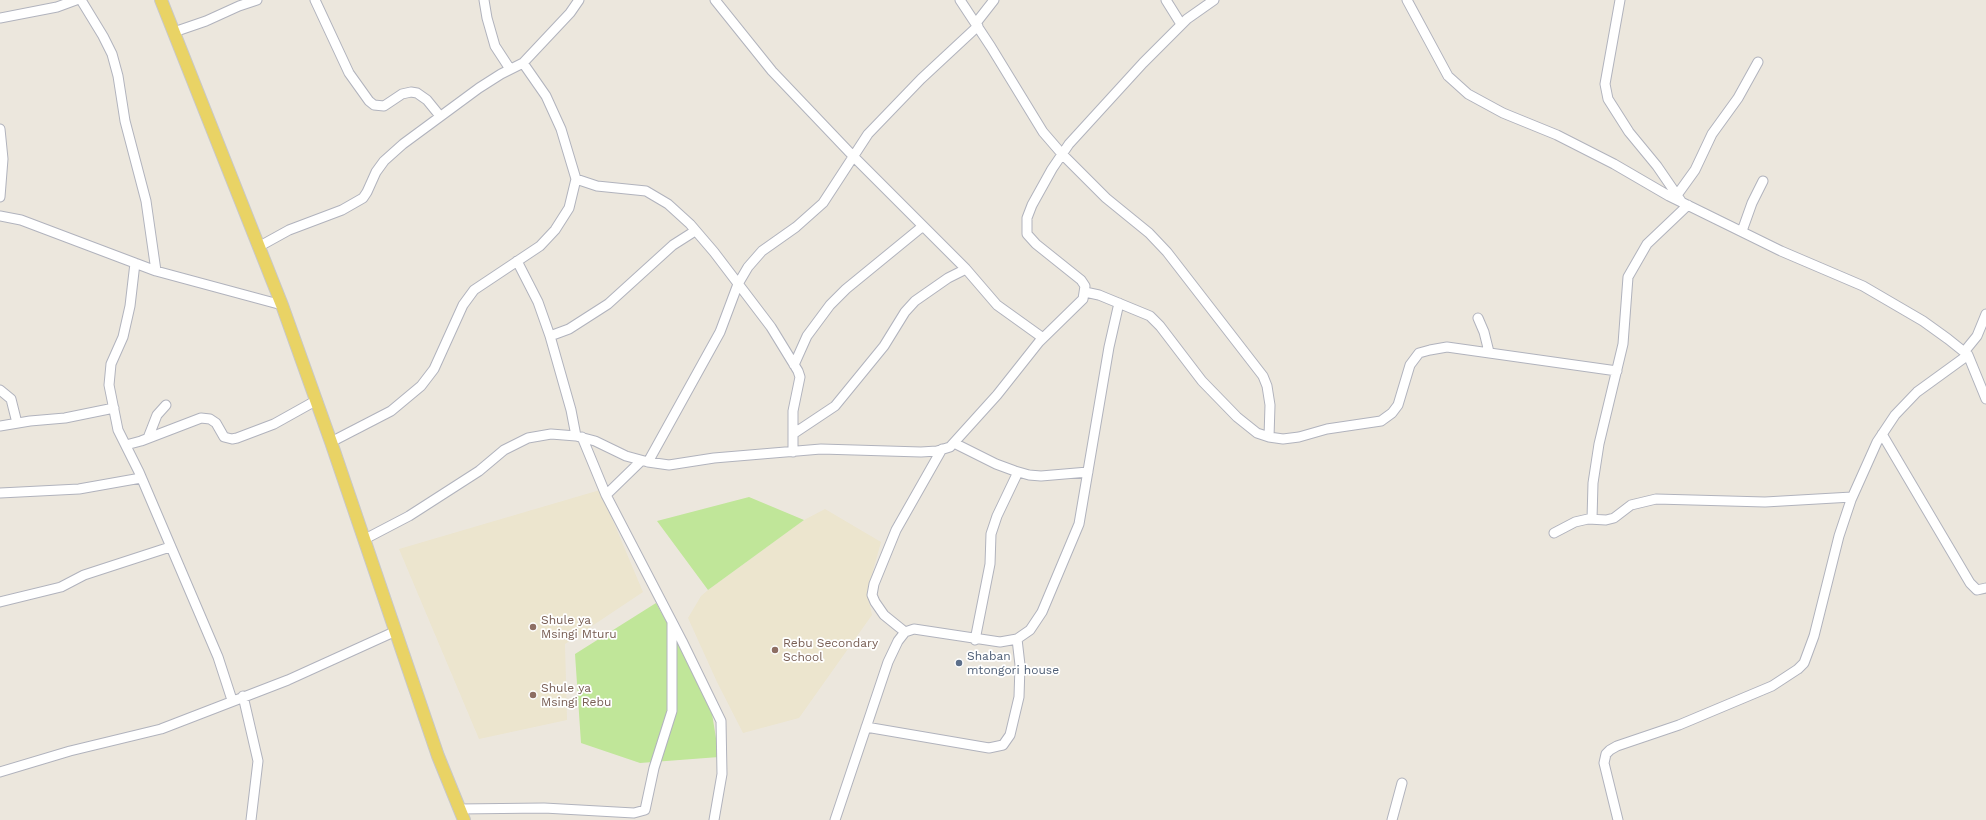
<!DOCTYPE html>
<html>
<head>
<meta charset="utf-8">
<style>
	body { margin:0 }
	canvas { display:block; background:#ece7dd }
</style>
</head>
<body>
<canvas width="1986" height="820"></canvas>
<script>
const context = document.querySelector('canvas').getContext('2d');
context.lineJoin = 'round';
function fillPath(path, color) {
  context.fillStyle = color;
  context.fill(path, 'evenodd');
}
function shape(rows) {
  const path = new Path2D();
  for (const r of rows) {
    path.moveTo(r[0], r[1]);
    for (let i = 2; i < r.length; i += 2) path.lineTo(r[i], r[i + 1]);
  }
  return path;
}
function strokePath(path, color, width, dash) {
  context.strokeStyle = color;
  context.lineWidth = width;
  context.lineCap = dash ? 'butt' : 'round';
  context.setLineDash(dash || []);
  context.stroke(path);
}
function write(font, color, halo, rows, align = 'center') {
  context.font = font + ' "Work Sans",sans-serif';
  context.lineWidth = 3.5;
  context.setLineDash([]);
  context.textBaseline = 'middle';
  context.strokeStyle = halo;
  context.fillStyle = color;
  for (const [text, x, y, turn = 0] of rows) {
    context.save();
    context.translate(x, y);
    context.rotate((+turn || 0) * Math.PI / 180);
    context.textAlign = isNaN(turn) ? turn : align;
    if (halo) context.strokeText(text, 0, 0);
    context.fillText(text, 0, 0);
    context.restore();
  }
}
const education = shape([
	[600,490,643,592,565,644,567,720,479,739,399,549],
	[825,509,881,542,867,592,872,615,799,718,743,733,717,682,688,618,701,596,708,590,804,520]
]);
const pitch = shape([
	[749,497,804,520,708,590,657,521],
	[656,603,710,701,719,757,640,763,581,743,575,654]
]);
const minor = shape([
	[81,0,103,36,112,54,118,76,125,121,146,201,156,271],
	[315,0,349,73,369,101,374,105,384,106,402,94,411,92,417,93,427,100,440,116],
	[484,0,487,18,495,46,510,69],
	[715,0,772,71,853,156,966,269,997,305,1043,338],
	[960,0,991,47,1043,132,1062,154,1106,198,1149,233,1167,252,1263,376,1267,386,1270,405,1269,437],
	[1166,0,1181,24],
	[1407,0,1448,76,1468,94,1503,113,1557,135,1614,164,1669,196,1781,251,1863,286,1923,321,1948,339,1968,355,1986,399],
	[1620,0,1605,84,1608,99,1629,132,1657,166,1681,201],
	[0,18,57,7,76,0],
	[976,23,994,0],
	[174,32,206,21,239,6,257,0],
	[0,129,3,159,0,197],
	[576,179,597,186,646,191,668,204,690,224,714,252,771,327,798,371,800,377,793,411,793,452],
	[1677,195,1695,170,1712,134,1738,98,1758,62],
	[0,216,21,220,156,271,282,305],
	[1742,231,1752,203,1763,181],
	[260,246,289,230,342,210,363,198,367,192,376,172,384,161,403,144,479,88,501,74,523,63,570,13,579,0],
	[517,261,538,302,550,336,571,410,576,436],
	[135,263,130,306,123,337,111,364,109,385,118,430,139,472,218,657,232,700],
	[1085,292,1099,295,1150,316,1160,326,1202,381,1237,417,1257,433,1269,437,1283,439,1299,437,1327,429,1381,421,1392,413,1398,405,1410,365,1419,353,1430,350,1447,347,1617,371],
	[1478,318,1484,332,1489,352],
	[550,336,569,329,608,304,673,245,695,231],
	[1964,352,1977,336,1986,314],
	[794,365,807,336,830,305,846,289,923,226],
	[0,390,11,399,17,423],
	[0,426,30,421,65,418,114,408],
	[793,434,835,406,884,346,905,312,915,301,948,278,966,269],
	[1882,434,1970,583,1977,590,1986,588],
	[582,437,606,495,682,641,721,721,722,774,714,820],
	[148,438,157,415,166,405],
	[331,442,391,411,421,386,434,369,463,305,474,290,540,246,555,230,569,208,576,179,561,129,546,96,523,63],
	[954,443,996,464,1015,471,1029,475,1041,476,1088,472],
	[126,445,141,441,201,418,210,419,216,423,224,437,232,439,237,438,274,424,317,400],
	[648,462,720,332,738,284,748,267,762,251,796,227,823,203,868,134,921,79,978,26],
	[0,493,79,489,141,478],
	[606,495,641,461],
	[1592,519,1593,483,1599,444,1623,344,1628,277,1647,244,1688,205],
	[1554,533,1575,522,1588,519,1606,520,1614,518,1631,505,1656,499,1765,502,1852,497],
	[365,539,409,516,479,471,504,450,528,438,551,434,576,436,595,441,626,456,648,462,669,465,714,458,821,449,921,452,937,451,950,447,997,395,1039,342,1083,299,1085,286,1081,280,1036,244,1027,234,1027,218,1032,205,1052,169,1069,144,1143,63,1187,19,1214,0],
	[0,602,61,587,84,575,170,547],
	[905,632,884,615,875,602,872,595,874,584,896,530,942,449],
	[975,640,990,564,991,534,997,516,1018,472],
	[243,696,258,761,251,820],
	[866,727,989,748,1003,745,1010,735,1019,697,1020,665,1017,639],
	[0,772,70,751,161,729,288,680,396,631],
	[459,809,544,808,634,813,645,810,654,768,672,711,672,622],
	[835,820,888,662,898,641,905,632,914,629,1000,642,1017,639,1030,630,1042,612,1079,524,1109,347,1119,303],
	[1392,820,1402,783],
	[1618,820,1604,763,1606,754,1610,750,1617,746,1679,725,1772,686,1798,669,1804,663,1814,636,1839,536,1851,500,1877,442,1895,415,1917,392,1968,355]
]);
const major = shape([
	[161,0,282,305,331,442,438,756,464,820]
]);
const markers = [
	[533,627,4,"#8d6e63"],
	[775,650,4,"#8d6e63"],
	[959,663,4,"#5c6f8a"],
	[533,695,4,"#8d6e63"]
];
const educationNames = [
	["Shule ya",541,620],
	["Msingi Mturu",541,634],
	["Rebu Secondary",783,643],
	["School",783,657],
	["Shule ya",541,688],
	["Msingi Rebu",541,702]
];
const serviceNames = [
	["Shaban",967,656],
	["mtongori house",967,670]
];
fillPath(education, '#ece5ce');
fillPath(pitch, '#c0e699');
strokePath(minor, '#b1b3bd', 11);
strokePath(major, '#c8c8c8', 14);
strokePath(minor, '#fff', 9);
strokePath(major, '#e9d365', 12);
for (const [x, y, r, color] of markers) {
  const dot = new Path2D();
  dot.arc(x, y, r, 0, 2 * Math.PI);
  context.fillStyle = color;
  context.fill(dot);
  strokePath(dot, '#fff', 1.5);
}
write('12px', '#785e54', '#fff', educationNames, 'left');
write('12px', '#4e5e75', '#fff', serviceNames, 'left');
</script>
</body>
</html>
